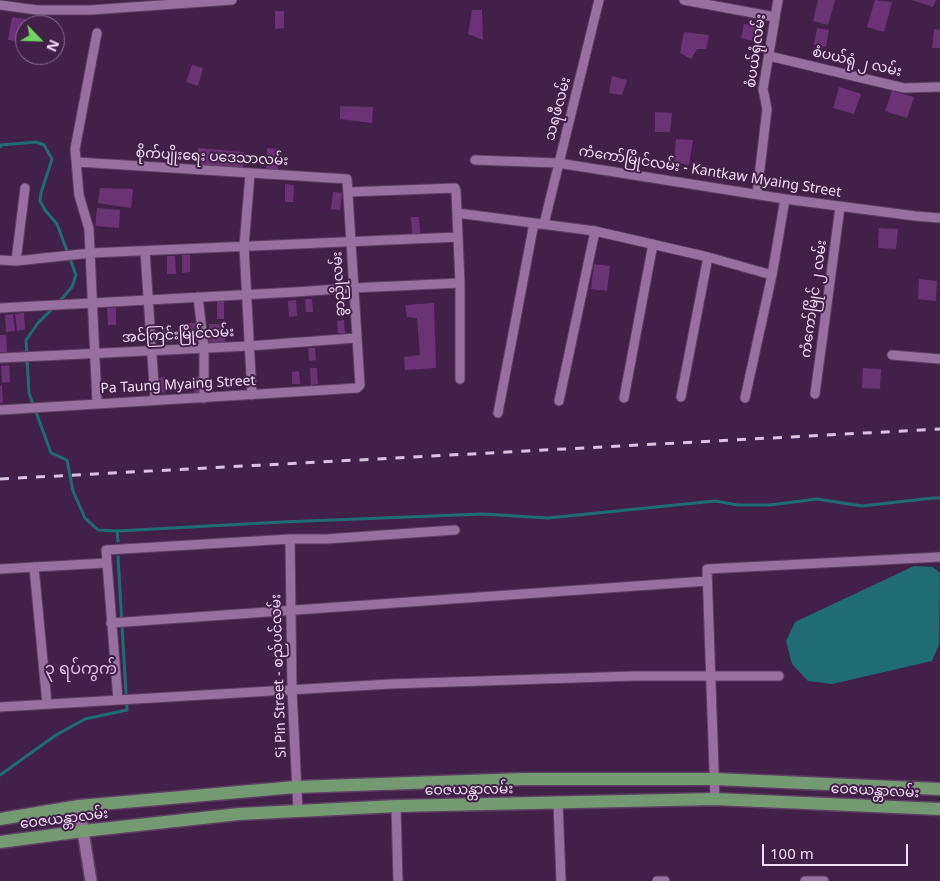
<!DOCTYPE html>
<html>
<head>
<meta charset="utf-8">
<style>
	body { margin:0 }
	#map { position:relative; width:940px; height:881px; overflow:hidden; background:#422148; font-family:"Noto Sans",sans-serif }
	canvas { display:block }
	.north { position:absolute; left:15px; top:15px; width:50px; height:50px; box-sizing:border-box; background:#422148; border:1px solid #896d8e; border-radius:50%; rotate:114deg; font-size:14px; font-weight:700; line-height:20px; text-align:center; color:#f3def7 }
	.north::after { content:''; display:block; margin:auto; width:18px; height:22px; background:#6ed360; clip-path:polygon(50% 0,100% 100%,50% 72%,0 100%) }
	.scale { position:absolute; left:762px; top:844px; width:146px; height:22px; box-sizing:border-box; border:2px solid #f3def7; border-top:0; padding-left:6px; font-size:15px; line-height:18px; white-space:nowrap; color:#f3def7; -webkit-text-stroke:4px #422148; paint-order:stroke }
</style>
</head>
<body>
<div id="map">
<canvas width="940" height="881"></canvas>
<div class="north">N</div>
<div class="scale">100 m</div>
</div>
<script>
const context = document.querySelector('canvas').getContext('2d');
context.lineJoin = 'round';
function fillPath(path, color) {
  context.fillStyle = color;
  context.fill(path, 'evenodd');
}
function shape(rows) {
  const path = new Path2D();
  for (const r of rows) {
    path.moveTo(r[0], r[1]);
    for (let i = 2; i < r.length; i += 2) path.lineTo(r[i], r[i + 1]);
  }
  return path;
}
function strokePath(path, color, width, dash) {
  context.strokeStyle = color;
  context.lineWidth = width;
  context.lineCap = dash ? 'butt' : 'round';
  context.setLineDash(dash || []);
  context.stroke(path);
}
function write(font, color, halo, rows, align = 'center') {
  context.font = font + ' "Noto Sans","Noto Sans Myanmar",sans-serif';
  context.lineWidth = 4;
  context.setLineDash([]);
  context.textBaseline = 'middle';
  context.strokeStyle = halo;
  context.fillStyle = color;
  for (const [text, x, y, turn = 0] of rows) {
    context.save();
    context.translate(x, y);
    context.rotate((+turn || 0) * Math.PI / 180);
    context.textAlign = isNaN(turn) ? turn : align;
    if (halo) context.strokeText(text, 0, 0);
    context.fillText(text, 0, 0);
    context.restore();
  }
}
const water = shape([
	[914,566,933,567,940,573,939,645,932,661,832,684,808,681,792,664,786,641,795,622]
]);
const stream = shape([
	[0,147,1,145,36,142,44,145,52,159,41,193,40,201,45,210,57,224,76,275,72,287,59,302],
	[54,307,38,323,26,340,29,393,51,453,67,460,73,491,85,518,98,530,117,531,282,522,483,514,548,518,715,501,738,505,770,505,817,499,862,506,933,498,940,498],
	[117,531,118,541],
	[0,775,56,735,85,719,127,710,118,557]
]);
const building = shape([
	[818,0,835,0,828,25,813,21],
	[875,0,892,2,884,32,867,27],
	[912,0,936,0,933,7],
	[472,10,482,10,483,40,468,34],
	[275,11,284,11,284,28,275,29],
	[12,17,25,19,21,42,8,40],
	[744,24,762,27,757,42,741,38],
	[817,28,829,30,826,47,814,45],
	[934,29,940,30,940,48,932,48],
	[684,32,709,35,706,49,697,49,691,59,680,53],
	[192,65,203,68,198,86,186,82],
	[612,76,627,80,622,95,609,93],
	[839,87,861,94,854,114,833,108],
	[892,91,914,97,907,118,885,111],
	[340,106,373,107,372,123,340,119],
	[655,112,672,113,670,132,655,132],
	[676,139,693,140,689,165,674,162],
	[198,148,244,152,243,171,196,168],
	[267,148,279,149,278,171,266,171],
	[285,184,294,185,293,202,285,202],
	[100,188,133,189,131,208,98,203],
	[333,192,342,193,340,210,331,209],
	[97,208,120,210,119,228,95,226],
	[411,217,419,217,420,233,412,234],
	[879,228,898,229,896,249,878,248],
	[182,255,190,255,190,272,182,273],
	[167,256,175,256,176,274,167,274],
	[594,264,610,266,607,291,591,289],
	[919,279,937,281,936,301,918,299],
	[305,299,312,299,313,312,306,312],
	[296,300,297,316,289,317,288,301],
	[217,301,224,301,224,319,217,319],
	[434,303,436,368,405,370,404,357,420,355,417,318,407,317,405,305],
	[107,308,116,308,116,325,108,325],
	[24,313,25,330,17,331,15,314],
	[13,314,15,331,6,332,5,315],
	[344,320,345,333,338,333,337,321],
	[189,323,197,323,198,340,189,340],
	[209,324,225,324,225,342,209,342],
	[163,328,172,328,172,342,163,342],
	[0,335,6,335,7,352,0,352],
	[308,348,315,348,316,360,309,361],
	[9,365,10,382,2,383,1,366],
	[310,368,317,368,318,384,311,385],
	[863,368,881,369,880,389,862,388],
	[299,371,300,384,292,384,292,372],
	[201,376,202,393,194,394,192,377],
	[165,377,167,392,159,393,157,378],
	[2,385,3,402,0,403,0,386]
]);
const minor = shape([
	[684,0,775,17],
	[0,5,37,10,90,10,232,0],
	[97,33,75,149,79,195,89,229,97,403],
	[769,56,904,88,940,87],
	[475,160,558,163,785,199,915,216,940,218],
	[250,174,244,246,252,395],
	[349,192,455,188,456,191,460,283,460,379],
	[757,194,767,109,763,89,778,0],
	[457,213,595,231,708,257,772,275],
	[544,224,599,0],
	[145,251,155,400],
	[0,260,16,261,91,253,458,237],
	[16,261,25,188],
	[198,297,204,348,204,398],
	[0,308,295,292,353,288,460,283],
	[892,355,940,359],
	[0,358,249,346,356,338],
	[815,394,840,207],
	[681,397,708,257],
	[624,398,653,244],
	[745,398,772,275,785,199],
	[559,401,595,231],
	[0,410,357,388,360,385,347,179,77,162],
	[498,413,534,223],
	[290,539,292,690,298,811],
	[34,567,47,704],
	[0,569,106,563],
	[111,623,707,581],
	[118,700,106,550,290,539,326,539,455,530],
	[0,707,390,684,634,676,779,676],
	[715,799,707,569,940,557],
	[558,803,561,881],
	[396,806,398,881],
	[657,881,665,881],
	[805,881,824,881]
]);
const secondary = shape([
	[79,806,91,881]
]);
const primary = shape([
	[0,819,79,806,296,787,523,779,715,779,940,789],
	[0,842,83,831,239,814,396,806,715,799,940,809]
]);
const rail = shape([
	[0,479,940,429]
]);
const streetNames = [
	["စံပယ်ရုံလမ်း",756,51,-82],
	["စံပယ်ရုံ ၂ လမ်း",857,62,13],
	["သရဖီလမ်း",558,109,-75],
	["စိုက်ပျိုးရေး ပဒေသာလမ်း",212,157,3],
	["ကံကော်မြိုင်လမ်း - Kantkaw Myaing Street",710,172,9],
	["ခွာညိုလမ်း",339,284,-93],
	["ကံကော်မြိုင် ၂ လမ်း",814,299,-82],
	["အင်ကြင်းမြိုင်လမ်း",178,335,-3],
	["Pa Taung Myaing Street",178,385,-3],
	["Si Pin Street - စည်ပင်လမ်း",279,676,-92],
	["ဝေဇယန္တာလမ်း",469,790,-1],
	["ဝေဇယန္တာလမ်း",875,791,3],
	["ဝေဇယန္တာလမ်း",64,819,-7]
];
const quarterNames = [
	["၃ ရပ်ကွက်",81,669]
];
fillPath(water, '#1f6d72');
strokePath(stream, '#1f6d72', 3);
fillPath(building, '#6b3375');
strokePath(minor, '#5d3f62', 11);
strokePath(secondary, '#5d3f62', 14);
strokePath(primary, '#5d3f62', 15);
strokePath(minor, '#97719e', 9);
strokePath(secondary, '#97719e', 11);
strokePath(primary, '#759972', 12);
strokePath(rail, '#d9c2dd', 3, [9, 9]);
write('14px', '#f3def7', '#422148', streetNames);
write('16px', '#e4bbeb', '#422148', quarterNames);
</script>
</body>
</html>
